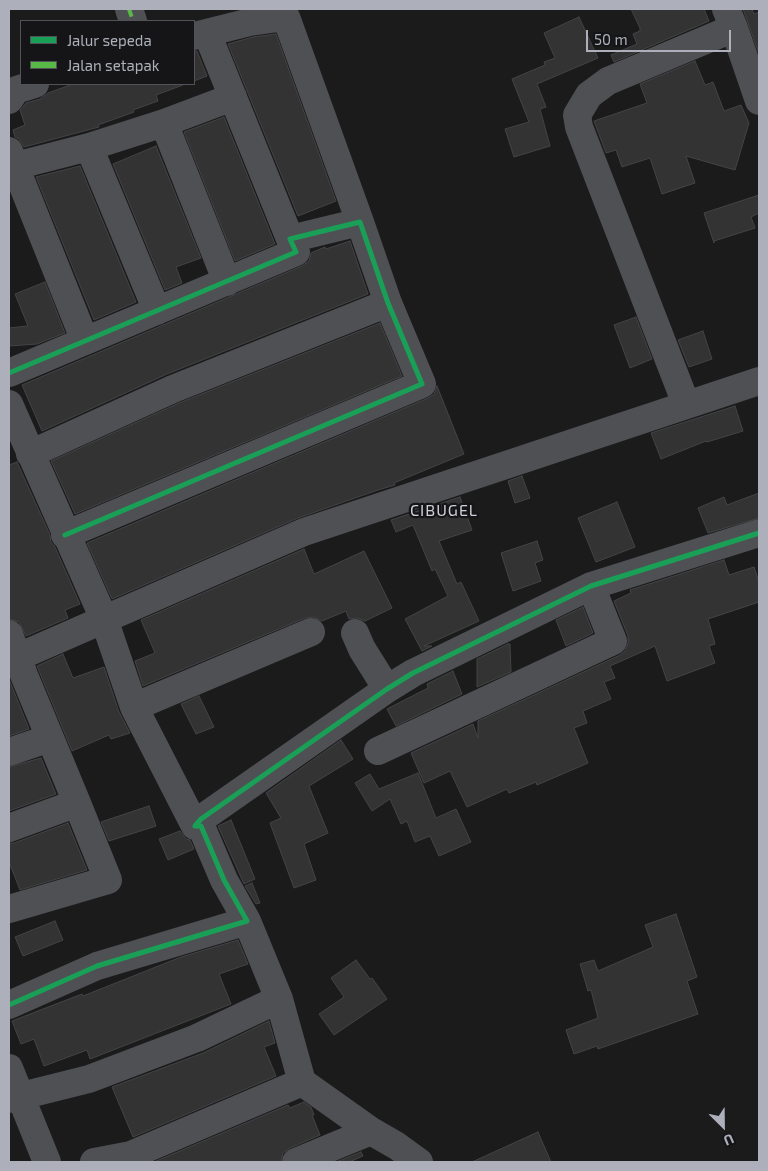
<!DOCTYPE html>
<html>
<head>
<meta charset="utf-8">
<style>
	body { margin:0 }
	#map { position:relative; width:768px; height:1171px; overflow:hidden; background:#1b1b1b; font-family:"Exo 2",sans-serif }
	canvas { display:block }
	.frame { position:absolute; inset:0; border:10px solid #adb0bb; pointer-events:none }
	.legend { position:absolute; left:20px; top:20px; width:175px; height:65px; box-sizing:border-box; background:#151517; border:1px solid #525359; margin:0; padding:6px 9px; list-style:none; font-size:15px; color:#adb0bb }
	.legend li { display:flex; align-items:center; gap:10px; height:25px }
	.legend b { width:25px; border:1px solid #525359 }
	.north { position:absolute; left:698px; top:1101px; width:50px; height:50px; -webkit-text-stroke:4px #151517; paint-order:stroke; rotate:157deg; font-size:14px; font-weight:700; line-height:20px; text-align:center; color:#adb0bb }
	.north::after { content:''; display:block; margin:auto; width:18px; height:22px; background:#adb0bb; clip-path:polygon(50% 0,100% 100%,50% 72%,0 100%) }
	.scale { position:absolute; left:586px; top:30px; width:145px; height:22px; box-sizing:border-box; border:2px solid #adb0bb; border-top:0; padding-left:6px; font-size:15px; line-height:18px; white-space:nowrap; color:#adb0bb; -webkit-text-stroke:4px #151517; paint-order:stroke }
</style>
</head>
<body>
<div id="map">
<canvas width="768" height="1171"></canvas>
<div class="frame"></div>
<ul class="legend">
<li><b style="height:6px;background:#1a9f57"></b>Jalur sepeda</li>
<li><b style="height:6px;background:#58b947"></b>Jalan setapak</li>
</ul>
<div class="north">U</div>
<div class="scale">50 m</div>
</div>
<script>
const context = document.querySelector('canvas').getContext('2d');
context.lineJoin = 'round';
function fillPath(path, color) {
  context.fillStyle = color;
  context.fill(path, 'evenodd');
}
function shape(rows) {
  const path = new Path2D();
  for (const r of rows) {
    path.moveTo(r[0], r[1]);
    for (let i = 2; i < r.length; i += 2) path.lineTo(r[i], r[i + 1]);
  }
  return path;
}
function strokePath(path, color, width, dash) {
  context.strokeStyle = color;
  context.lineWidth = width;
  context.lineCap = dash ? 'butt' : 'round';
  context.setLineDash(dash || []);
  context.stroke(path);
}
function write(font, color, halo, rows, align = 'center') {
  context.font = font + ' "Exo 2",sans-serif';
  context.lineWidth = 4.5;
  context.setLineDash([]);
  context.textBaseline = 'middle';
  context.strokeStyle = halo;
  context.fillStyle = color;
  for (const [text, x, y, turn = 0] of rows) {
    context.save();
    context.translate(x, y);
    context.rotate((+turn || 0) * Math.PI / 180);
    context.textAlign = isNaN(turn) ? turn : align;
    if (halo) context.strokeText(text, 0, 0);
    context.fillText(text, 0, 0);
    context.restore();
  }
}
const building = shape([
	[631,9,704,9,709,21,614,62,611,55,637,44,633,34,640,31,640,28,631,9],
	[743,9,752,9,754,14,759,12,759,54,743,9],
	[579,17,598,58,537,84,546,107,540,109,550,146,514,157,505,129,529,122,512,79,545,65,544,62,555,58,544,33,579,17],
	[276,34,336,201,298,216,228,44,253,37,276,34],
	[194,51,197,51,207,76,194,81,194,51],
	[695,61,705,85,713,82,724,111,741,105,749,123,735,170,686,156,695,183,662,194,650,158,622,167,616,150,606,153,594,121,647,103,640,84,695,61],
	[73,84,183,84,183,85,156,95,158,101,133,110,134,112,98,125,99,127,24,147,19,139,15,137,13,130,25,125,20,110,26,103,40,99,48,93,73,84],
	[224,117,275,244,235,261,184,132,224,117],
	[156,146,201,258,176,267,182,283,165,290,113,164,156,146],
	[80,166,136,302,94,320,36,177,80,166],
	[759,195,759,213,751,217,755,228,714,241,714,243,704,213,759,195],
	[350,241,368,294,167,374,42,431,22,385,302,266,309,261,311,253,325,247,326,249,350,241],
	[45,282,65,333,37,344,9,346,9,328,28,326,15,294,45,282],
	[636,317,652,359,630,368,614,325,636,317],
	[380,323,402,376,75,514,51,461,179,403,380,323],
	[703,331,712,359,689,367,678,340,703,331],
	[437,386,464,454,394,483,395,485,378,490,298,518,112,599,87,543,428,398,434,394,437,386],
	[735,406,743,431,707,442,706,441,661,459,651,433,735,406],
	[17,462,50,535,51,542,55,547,80,604,65,610,68,618,26,636,19,622,9,619,9,465,17,462],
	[522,476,530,498,515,503,508,481,522,476],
	[759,493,759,518,708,533,698,508,724,497,727,505,759,493],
	[460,497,472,530,439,541,457,584,461,582,479,621,424,646,432,646,422,651,405,619,448,596,435,569,432,571,413,525,396,532,391,520,460,497],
	[617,502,635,547,596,562,578,518,617,502],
	[537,541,543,560,535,563,541,581,513,591,501,553,537,541],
	[304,549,314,574,364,551,392,608,365,621,357,618,349,619,346,611,322,621,313,617,305,618,143,686,135,661,155,653,141,620,304,549],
	[724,560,729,575,754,567,759,582,759,602,708,619,715,644,709,646,715,663,667,681,655,646,610,666,615,678,604,682,611,699,583,711,587,723,574,728,588,763,537,785,536,782,509,793,507,789,467,807,450,771,424,783,411,753,473,724,478,738,478,721,620,655,625,651,628,643,628,636,614,601,631,593,630,590,724,560],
	[583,607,593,633,566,646,556,620,583,607],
	[508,644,510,644,511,672,477,687,477,659,508,644],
	[63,654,73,678,104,667,119,712,130,733,111,739,109,735,72,751,37,666,63,654],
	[453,671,462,694,396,726,387,709,428,688,427,684,453,671],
	[9,679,29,729,9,736,9,679],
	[199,696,214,727,196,734,181,704,199,696],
	[341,740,353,759,309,786,328,833,304,844,316,880,294,888,270,823,281,818,266,793,341,740],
	[41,758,56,794,9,811,9,767,41,758],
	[418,773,436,818,456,809,471,842,439,856,430,836,415,842,407,821,401,824,390,799,372,811,355,783,370,774,379,789,418,773],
	[149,806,156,826,109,841,101,822,149,806],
	[231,820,255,879,244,884,218,826,231,820],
	[68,823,87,870,20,890,9,862,9,843,14,843,68,823],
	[180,831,186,839,190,840,194,849,168,860,159,839,180,831],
	[252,883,260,903,256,904,245,886,252,883],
	[676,914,697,977,687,981,698,1014,598,1049,597,1046,574,1054,566,1030,598,1018,591,990,588,991,580,964,594,960,598,971,653,947,645,925,676,914],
	[55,921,63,940,23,956,15,937,55,921],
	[238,940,248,964,219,974,231,1004,90,1059,87,1050,44,1066,34,1039,21,1044,12,1021,82,994,83,996,181,957,238,940],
	[356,960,370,979,372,978,387,999,334,1035,319,1014,344,997,331,978,356,960],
	[269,1021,275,1043,264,1047,276,1076,133,1137,112,1087,203,1053,269,1021],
	[304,1102,311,1107,314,1115,312,1115,320,1135,290,1148,283,1153,281,1162,154,1162,288,1105,290,1108,304,1102],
	[538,1132,551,1162,472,1162,538,1132],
	[361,1152,363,1156,349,1162,336,1162,361,1152]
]);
const minor = shape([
	[129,9,133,21],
	[726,9,734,28,759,101],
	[207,33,290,239],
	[194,36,250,22,286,17,360,222],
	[9,100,16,90,35,84],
	[164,123,227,282],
	[89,147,157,311],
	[9,151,85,341],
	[15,166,89,147,164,123,233,97],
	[9,373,296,252,290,239,360,222,388,303,422,384,65,535],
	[9,404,104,619,134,707,311,632],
	[686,404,579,127,577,115,589,95,608,81,734,28],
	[30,454,173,389,388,303],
	[355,633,362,649,387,689],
	[9,634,24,675,77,803,108,880,9,909],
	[18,657,304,532,759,381],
	[134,707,195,826],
	[378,751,613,641,591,586],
	[9,752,50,738],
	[9,828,77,803],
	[247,921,279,999,302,1082,371,1131],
	[9,1005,97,966,247,921,224,880,201,826,195,826,201,819,387,689,413,673,591,586,759,533],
	[9,1068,47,1162],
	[9,1099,89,1079,197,1038,279,999],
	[94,1162,131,1155,302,1082],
	[296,1162,371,1131,397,1146,419,1162]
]);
const quiet = shape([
	[129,9,133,21]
]);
const cycleway = shape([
	[9,373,296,252,290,239,360,222,388,303,422,384,65,535],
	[9,1005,97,966,247,921,224,880,201,826,195,826,201,819,387,689,413,673,591,586,759,533]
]);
const quarterNames = [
	["CIBUGEL",444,511]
];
fillPath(building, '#333334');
strokePath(building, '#444447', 1);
strokePath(minor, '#4f5054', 28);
strokePath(quiet, '#58b947', 4, [8, 4]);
strokePath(cycleway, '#1a9f57', 5);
context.letterSpacing = '1px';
write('16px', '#ced0d7', '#151517', quarterNames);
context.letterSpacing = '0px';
</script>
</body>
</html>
